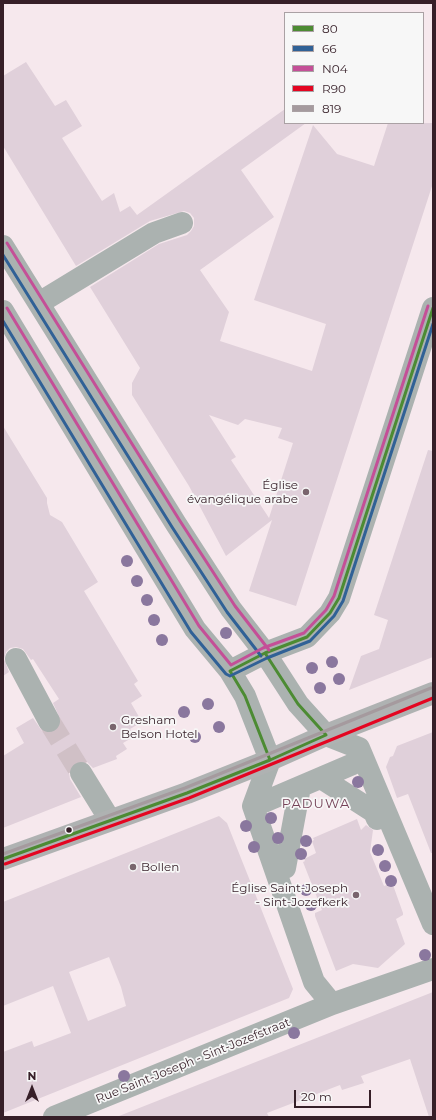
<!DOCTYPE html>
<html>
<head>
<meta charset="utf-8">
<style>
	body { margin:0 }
	#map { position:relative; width:436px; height:1120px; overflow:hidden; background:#f6e8ed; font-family:Montserrat,sans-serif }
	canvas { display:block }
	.frame { position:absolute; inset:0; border:4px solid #361f28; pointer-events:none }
	.legend { position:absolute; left:284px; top:12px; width:140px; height:112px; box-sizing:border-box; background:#f7f7f7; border:1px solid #aaa1a4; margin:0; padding:5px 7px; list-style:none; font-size:12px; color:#361f28 }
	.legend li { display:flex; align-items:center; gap:8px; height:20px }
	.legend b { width:20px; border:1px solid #aaa1a4 }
	.north { position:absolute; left:12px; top:1068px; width:40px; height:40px; -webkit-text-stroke:3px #f7f7f7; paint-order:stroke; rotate:0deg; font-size:11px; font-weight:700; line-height:16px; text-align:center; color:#361f28 }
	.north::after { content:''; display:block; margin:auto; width:14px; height:18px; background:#361f28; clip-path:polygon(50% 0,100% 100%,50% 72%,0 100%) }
	.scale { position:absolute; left:294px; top:1090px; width:77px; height:18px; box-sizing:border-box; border:2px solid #361f28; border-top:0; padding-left:5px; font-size:12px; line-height:14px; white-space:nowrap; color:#361f28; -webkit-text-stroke:3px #f7f7f7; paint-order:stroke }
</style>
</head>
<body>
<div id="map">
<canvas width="436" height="1120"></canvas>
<div class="frame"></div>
<ul class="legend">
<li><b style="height:5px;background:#4c8b33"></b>80</li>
<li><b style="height:5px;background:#306196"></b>66</li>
<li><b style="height:5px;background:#c44f97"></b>N04</li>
<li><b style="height:5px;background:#e40521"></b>R90</li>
<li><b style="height:5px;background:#a59a9e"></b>819</li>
</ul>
<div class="north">N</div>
<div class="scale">20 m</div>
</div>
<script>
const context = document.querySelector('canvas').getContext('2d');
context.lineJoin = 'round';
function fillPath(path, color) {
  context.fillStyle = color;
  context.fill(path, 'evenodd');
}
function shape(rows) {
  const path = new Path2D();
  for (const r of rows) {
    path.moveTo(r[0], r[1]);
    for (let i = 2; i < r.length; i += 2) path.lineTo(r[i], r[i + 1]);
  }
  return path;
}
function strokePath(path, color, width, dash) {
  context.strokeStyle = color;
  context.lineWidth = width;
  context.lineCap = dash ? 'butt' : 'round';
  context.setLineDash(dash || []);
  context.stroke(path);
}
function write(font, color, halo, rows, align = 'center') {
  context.font = font + ' Montserrat,sans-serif';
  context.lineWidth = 3.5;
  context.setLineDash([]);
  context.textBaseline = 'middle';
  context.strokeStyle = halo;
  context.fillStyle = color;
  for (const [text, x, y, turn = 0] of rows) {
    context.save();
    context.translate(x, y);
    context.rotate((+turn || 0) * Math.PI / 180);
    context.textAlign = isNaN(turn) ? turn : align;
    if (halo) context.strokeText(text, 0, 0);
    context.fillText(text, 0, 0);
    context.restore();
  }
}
const building = shape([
	[26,62,55,106,66,100,82,126,62,138,102,201,114,193,120,212,130,206,137,215,285,109,285,123,306,123,241,170,274,217,200,270,229,312,220,341,312,371,326,324,254,300,313,125,337,154,374,166,388,123,433,123,433,183,296,606,249,591,272,520,226,556,189,486,132,395,132,383,140,368,90,287,159,244,187,235,191,231,194,226,194,218,190,213,184,211,150,221,76,266,3,146,3,76],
	[209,415,238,425,245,419,282,428,278,438,293,443,269,518,231,460,236,457],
	[3,426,47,498,47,503,50,515,62,522,98,582,84,591,138,681,134,684,142,696,131,703,142,722,130,729,135,736,123,743,127,749,116,756,117,759,93,768,87,762,81,761,75,762,70,767,69,773,70,779,81,797,3,828,3,756,24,743,16,728,33,718,42,731,49,733,55,732,59,728,61,721,53,703,59,699,33,659,31,660,23,649,16,647,10,648,6,652,4,659,9,672,3,676],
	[428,450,433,451,433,657,349,690,361,656,379,649,388,620,374,615],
	[433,732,433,853,431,853,408,794,397,798,386,767,390,757,393,756,397,746],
	[219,816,227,823,293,989,289,998,3,1113,3,1052,32,1041,34,1047,71,1033,53,986,3,1006,3,902],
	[109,957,121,987,126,1006,88,1021,69,972],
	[357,819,361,830,366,825,373,830,370,852,384,886,390,884,391,886,393,885,403,913,403,915,396,919,405,944,378,968,353,964,336,971,315,916,315,913,322,910,303,862,305,861,304,859,316,853,312,841,314,840,313,838],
	[433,992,433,1117,429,1117,410,1059,361,1076,364,1083,342,1090,340,1085,267,1113,269,1117,119,1117,119,1116]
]);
const minorTunnel = shape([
	[49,721,81,773]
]);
const minor = shape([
	[3,246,176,524,231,609,265,653,298,704,326,735,359,748,433,924],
	[39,303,154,233,182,223],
	[3,311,195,629,230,671,245,696,270,760,253,806,314,982,332,1004],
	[16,659,49,721],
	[230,671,265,653,307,637,330,613,339,598,433,308],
	[81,773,110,820],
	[321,778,374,812,377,819],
	[264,802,353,764],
	[285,868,300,787],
	[54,1117,332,1004,433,969]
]);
const major = shape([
	[3,859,187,793,270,760,326,735,433,693]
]);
const bus1 = shape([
	[265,653,298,704,326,735],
	[230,671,265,653,307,637,330,613,339,598,433,308],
	[230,671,245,696,270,760],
	[3,859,187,793,270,760,326,735]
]);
const bus2 = shape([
	[3,255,172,527,227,612,261,656],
	[3,321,191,632,226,674,230,676,267,658,310,641,334,616,343,601,433,324]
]);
const bus3 = shape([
	[7,243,180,521,235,606,269,650],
	[7,308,199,626,231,665,263,648,304,633,326,610,334,596,428,306]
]);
const bus4 = shape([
	[5,864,189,798,433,698]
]);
const bus5 = shape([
	[3,854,185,788,431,688]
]);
const trees = [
	[127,561],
	[137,581],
	[147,600],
	[154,620],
	[226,633],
	[162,640],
	[332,662],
	[312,668],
	[339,679],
	[320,688],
	[208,704],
	[184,712],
	[219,727],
	[195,737],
	[358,782],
	[271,818],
	[246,826],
	[278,838],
	[306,841],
	[254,847],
	[378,850],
	[301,854],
	[385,866],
	[391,881],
	[306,890],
	[311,905],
	[425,955],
	[294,1033],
	[124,1076]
];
const markers = [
	[306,492,4,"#79656d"],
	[113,727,4,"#79656d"],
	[69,830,3.5,"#361f28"],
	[133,867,4,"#79656d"],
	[356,895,4,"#79656d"]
];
const poiNames = [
	["Église",298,485],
	["évangélique arabe",298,499],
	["Gresham",121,720,"left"],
	["Belson Hotel",121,734,"left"],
	["Bollen",141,867,"left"],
	["Église Saint-Joseph",348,888],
	["- Sint-Jozefkerk",348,902]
];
const streetNames = [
	["Rue Saint-Joseph - Sint-Jozefstraat",193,1061,-22]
];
const neighbourhoodNames = [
	["PADUWA",316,804]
];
fillPath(building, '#e0d0da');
strokePath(minorTunnel, '#d0c0c6', 22, [22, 11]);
strokePath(minor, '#abb2b0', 22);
strokePath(major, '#afb2b2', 22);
strokePath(bus1, '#4c8b33', 3);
strokePath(bus2, '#306196', 3);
strokePath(bus3, '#c44f97', 3);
strokePath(bus4, '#e40521', 3);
strokePath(bus5, '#a59a9e', 3);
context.fillStyle = '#8a779e';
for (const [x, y] of trees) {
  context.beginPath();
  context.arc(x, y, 6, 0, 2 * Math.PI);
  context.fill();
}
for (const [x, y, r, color] of markers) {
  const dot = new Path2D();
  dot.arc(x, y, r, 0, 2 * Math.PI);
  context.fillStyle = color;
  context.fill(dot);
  strokePath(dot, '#f7f7f7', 1.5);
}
write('12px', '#361f28', '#f7f7f7', poiNames, 'right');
write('12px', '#361f28', '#f7f7f7', streetNames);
context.letterSpacing = '1px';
write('13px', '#754258', '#f7f7f7', neighbourhoodNames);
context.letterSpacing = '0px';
</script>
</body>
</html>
